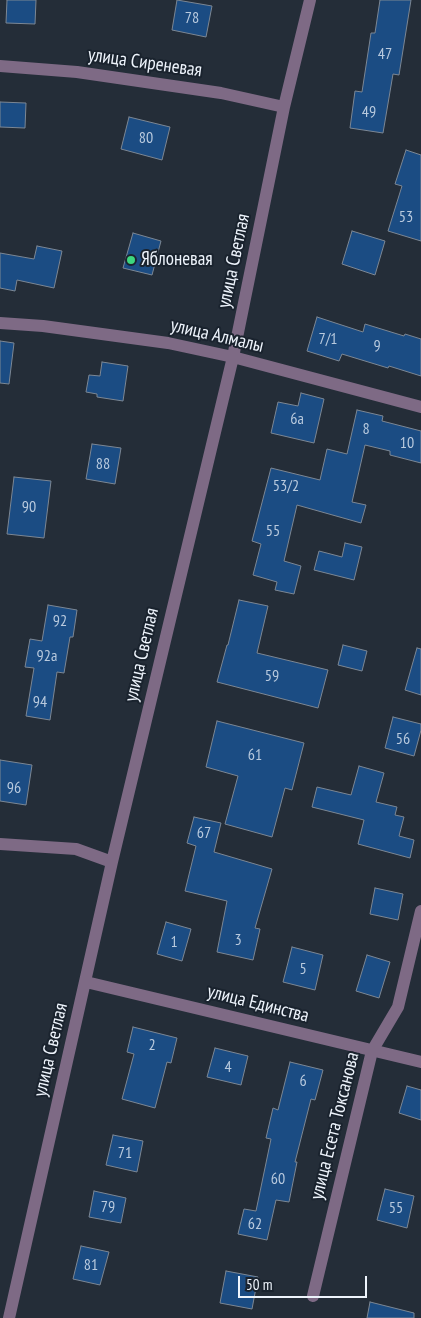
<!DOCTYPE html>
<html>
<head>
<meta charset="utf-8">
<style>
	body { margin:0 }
	#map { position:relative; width:421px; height:1318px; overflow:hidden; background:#242d38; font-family:"PT Sans Narrow",sans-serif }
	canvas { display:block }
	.scale { position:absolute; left:238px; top:1276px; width:129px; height:22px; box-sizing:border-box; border:2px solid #eef4fc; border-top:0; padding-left:6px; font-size:15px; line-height:18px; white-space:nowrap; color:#eef4fc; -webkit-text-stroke:4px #1a232e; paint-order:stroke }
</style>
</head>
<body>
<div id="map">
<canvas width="421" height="1318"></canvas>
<div class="scale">50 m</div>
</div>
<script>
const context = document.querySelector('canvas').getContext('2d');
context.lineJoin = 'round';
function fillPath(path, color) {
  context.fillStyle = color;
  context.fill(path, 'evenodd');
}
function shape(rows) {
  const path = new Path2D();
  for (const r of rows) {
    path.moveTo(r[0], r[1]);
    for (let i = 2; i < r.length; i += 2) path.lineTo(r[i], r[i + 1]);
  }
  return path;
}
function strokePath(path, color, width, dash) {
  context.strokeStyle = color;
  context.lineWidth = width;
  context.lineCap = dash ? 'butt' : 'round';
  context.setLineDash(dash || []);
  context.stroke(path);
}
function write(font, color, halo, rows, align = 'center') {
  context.font = font + ' "PT Sans Narrow",sans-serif';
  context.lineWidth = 4;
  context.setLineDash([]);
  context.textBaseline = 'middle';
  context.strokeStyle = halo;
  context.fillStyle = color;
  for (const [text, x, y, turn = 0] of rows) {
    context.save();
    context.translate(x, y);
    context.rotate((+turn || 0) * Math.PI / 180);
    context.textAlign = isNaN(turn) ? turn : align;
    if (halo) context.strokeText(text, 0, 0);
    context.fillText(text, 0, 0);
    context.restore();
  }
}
const building = shape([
	[7,0,36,0,35,24,6,23,7,0],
	[177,0,212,6,206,37,172,30,177,0],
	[380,0,411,0,399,75,393,74,383,133,350,128,355,91,362,92,371,33,375,33,380,0],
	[0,102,26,103,25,128,0,127,0,102],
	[129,117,170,127,162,160,121,149,129,117],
	[406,150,421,155,421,241,388,231,402,186,395,184,406,150],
	[352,231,385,241,375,275,342,264,352,231],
	[133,233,161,241,152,275,123,268,133,233],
	[37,246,62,251,54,288,17,280,15,291,0,288,0,253,34,259,37,246],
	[317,317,363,332,365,324,404,336,405,334,421,339,421,376,389,366,388,368,342,354,339,361,307,351,317,317],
	[0,341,14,343,9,384,0,383,0,341],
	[102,362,128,366,123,401,97,397,97,394,86,392,89,375,100,376,102,362],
	[301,393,324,399,314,443,271,433,278,402,298,406,301,393],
	[357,410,383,416,382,421,421,431,421,463,390,455,390,451,365,445,352,502,366,505,361,523,297,505,284,561,301,566,294,594,275,590,277,582,253,575,261,544,252,541,271,468,320,480,327,449,347,454,357,410],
	[92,444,121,448,115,484,86,479,92,444],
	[14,477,51,481,44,538,7,534,14,477],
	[345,543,362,547,354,580,314,570,319,551,342,557,345,543],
	[239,600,268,606,257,653,328,670,318,708,217,682,227,645,228,645,239,600],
	[48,605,77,610,73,637,70,637,64,673,57,672,50,720,26,716,34,668,25,667,30,639,42,641,48,605],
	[343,645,367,651,362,671,338,665,343,645],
	[417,648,421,649,421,695,405,690,417,648],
	[393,717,421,724,421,730,414,756,385,748,393,717],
	[217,721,304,743,292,790,285,788,272,837,225,824,238,776,206,767,217,721],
	[0,760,32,765,26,805,0,801,0,760],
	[359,766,384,773,376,802,397,807,395,815,404,817,399,836,414,840,410,858,358,844,364,820,312,807,317,787,351,795,359,766],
	[194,817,221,823,214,852,272,869,255,928,260,929,253,960,217,952,227,901,185,891,196,846,187,843,194,817],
	[375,888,403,894,398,920,370,914,375,888],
	[166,922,191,929,182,961,157,954,166,922],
	[292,947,323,955,315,990,283,982,292,947],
	[367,955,390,962,379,998,356,991,367,955],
	[133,1027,177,1038,171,1063,167,1062,155,1108,122,1099,134,1054,127,1052,133,1027],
	[215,1048,248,1056,241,1085,207,1077,215,1048],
	[290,1062,323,1070,315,1100,311,1099,295,1162,297,1162,289,1202,276,1200,267,1240,238,1234,244,1209,256,1211,271,1139,266,1138,273,1108,278,1110,290,1062],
	[407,1086,421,1090,421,1120,399,1113,407,1086],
	[113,1135,143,1141,137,1172,106,1165,113,1135],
	[385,1189,414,1196,407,1228,377,1220,385,1189],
	[94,1191,126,1198,121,1223,89,1217,94,1191],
	[81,1246,109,1252,100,1285,73,1279,81,1246],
	[226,1271,258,1277,252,1309,220,1303,226,1271],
	[370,1302,414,1313,414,1318,367,1318,370,1302]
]);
const street = shape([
	[0,66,77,72,221,93,284,107],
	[0,323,43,326,168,343,233,357,421,407],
	[0,844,76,849,112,862],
	[86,982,421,1062],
	[313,1296,372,1051,398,1007,421,911],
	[9,1318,112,862,233,357,284,107,310,0]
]);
const markers = [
	[131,260,5,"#3dd77e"]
];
const numberNames = [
	["78",192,18],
	["47",385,54],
	["49",369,112],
	["80",146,138],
	["53",406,217],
	["7/1",328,339],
	["9",377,346],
	["6а",297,419],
	["8",366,429],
	["10",407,443],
	["88",103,464],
	["53/2",286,486],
	["90",29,507],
	["55",273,531],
	["92",60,621],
	["92а",47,656],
	["59",272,676],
	["94",40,702],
	["56",403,739],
	["61",255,755],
	["96",14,788],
	["67",204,833],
	["3",238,940],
	["1",174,942],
	["5",303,969],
	["2",152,1045],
	["4",228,1067],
	["6",303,1081],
	["71",125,1153],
	["60",278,1179],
	["79",108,1207],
	["55",396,1208],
	["62",255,1224],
	["81",91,1265]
];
const streetNames = [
	["улица Сиреневая",145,63,8],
	["улица Светлая",234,261,-78],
	["улица Алмалы",217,336,13],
	["улица Светлая",142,655,-77],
	["улица Единства",258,1004,14],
	["улица Светлая",51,1050,-77],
	["улица Есета Токсанова",335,1126,-76]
];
const poiNames = [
	["Яблоневая",141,260]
];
fillPath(building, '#1b4c83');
strokePath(building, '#7c8794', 1);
strokePath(street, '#7e6a85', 12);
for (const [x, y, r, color] of markers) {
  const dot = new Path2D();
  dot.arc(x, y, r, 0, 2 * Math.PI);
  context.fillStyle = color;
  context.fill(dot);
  strokePath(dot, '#1a232e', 2);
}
write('16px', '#b9cade', null, numberNames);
write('19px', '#eef4fc', '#1a232e', streetNames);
write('19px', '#eef4fc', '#1a232e', poiNames, 'left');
</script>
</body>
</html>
